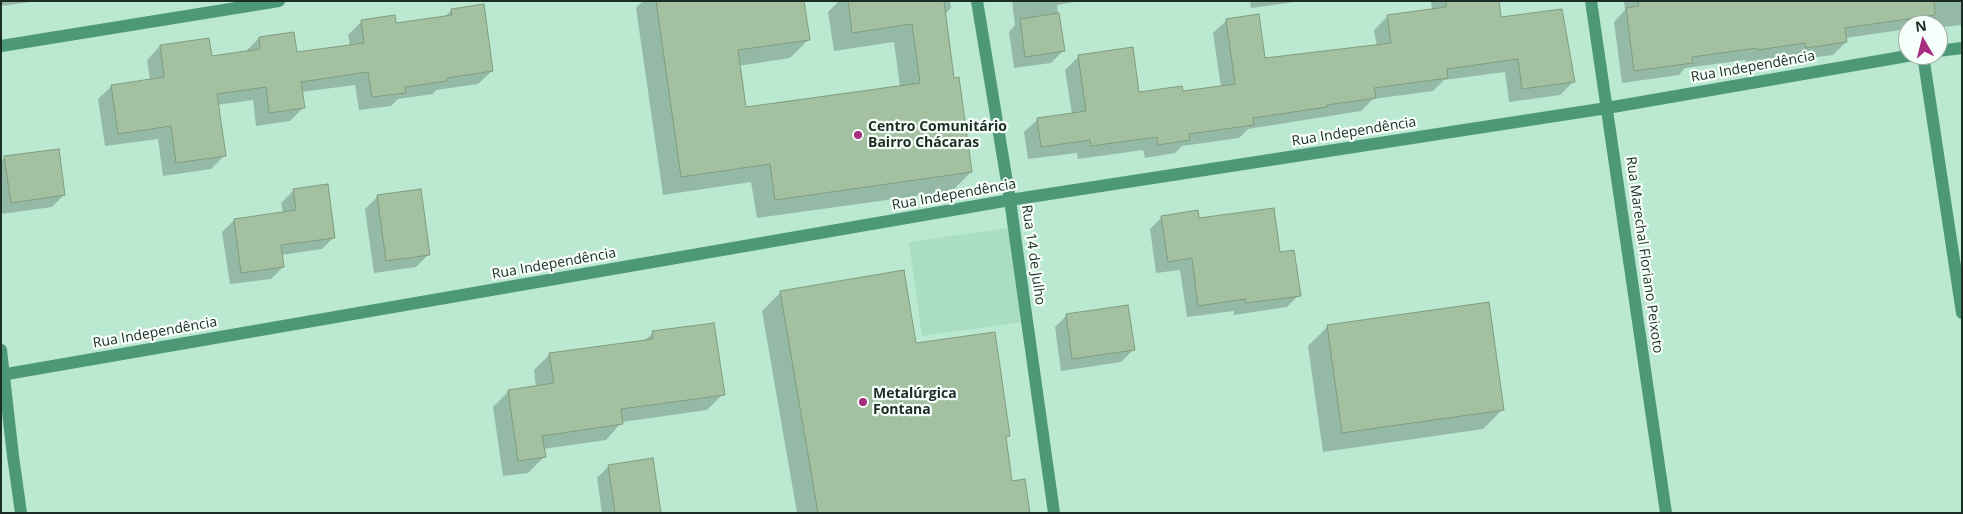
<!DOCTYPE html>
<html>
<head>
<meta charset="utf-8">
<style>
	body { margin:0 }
	#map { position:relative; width:1963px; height:514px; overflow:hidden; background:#bbe8d1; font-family:"Open Sans",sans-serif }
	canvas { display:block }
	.frame { position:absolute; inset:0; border:2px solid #1c2d25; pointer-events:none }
	.north { position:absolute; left:1898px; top:15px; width:50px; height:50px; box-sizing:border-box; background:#f6fffa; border:1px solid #9faba5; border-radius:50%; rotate:352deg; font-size:14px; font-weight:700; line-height:20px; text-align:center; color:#1c2d25 }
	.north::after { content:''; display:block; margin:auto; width:18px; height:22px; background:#a72d81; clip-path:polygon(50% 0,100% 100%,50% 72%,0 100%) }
</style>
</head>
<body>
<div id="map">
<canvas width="1963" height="514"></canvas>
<div class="frame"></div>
<div class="north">N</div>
</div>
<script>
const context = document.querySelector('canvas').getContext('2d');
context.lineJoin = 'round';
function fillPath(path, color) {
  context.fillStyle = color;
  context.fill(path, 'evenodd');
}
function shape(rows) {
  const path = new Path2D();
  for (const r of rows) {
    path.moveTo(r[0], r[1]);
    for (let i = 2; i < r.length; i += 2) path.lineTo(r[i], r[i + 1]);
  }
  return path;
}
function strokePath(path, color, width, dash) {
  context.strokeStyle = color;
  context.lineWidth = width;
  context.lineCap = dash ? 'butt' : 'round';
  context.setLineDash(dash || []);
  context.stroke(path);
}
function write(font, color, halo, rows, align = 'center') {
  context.font = font + ' "Open Sans",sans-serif';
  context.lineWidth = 4.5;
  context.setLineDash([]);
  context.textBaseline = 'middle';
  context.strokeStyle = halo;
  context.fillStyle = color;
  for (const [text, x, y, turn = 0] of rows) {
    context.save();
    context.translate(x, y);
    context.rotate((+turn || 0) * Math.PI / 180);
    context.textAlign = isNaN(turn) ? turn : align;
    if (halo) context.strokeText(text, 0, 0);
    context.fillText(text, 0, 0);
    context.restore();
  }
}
const built = shape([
	[1009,228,1022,322,922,336,909,242]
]);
const shadow = shape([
	[1,1,38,1,1,6],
	[643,1,803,1,808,40,790,58,738,66,744,109,900,87,894,42,834,51,828,12,839,1,950,1,951,8,944,15,953,79,971,172,952,191,757,218,751,182,663,195,636,8],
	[1012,1,1080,1,1057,5,1063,51,1051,63,1014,68,1009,32,1015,25],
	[1250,1,1302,1,1251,8],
	[1431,1,1497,1,1500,19,1573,82,1560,95,1509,102,1505,72,1444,80,1433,91,1373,99,1361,111,1248,129,1239,138,1182,146,1175,153,1145,158,1143,150,1078,159,1077,153,1028,159,1024,132,1038,119,1072,114,1065,70,1079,56,1138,93,1182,92,1221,87,1213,33,1227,20,1264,60,1377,46,1374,30,1388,16,1432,10],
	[1624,1,1962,1,1962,25,1943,27,1943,24,1908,25,1908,29,1845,38,1846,42,1833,55,1794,60,1793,55,1746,62,1745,60,1685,68,1679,75,1622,83,1614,22,1625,10],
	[451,10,492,71,478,84,436,90,433,94,398,99,391,106,359,110,355,85,301,92,303,108,290,121,256,126,253,100,217,105,224,156,211,169,163,176,158,139,105,146,98,99,112,86,150,81,147,60,160,46,210,57,246,51,259,38,296,54,350,46,348,35,362,21,395,25,444,18],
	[5,157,64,195,52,207,1,214,1,161],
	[294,190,334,237,322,249,281,255,283,267,271,279,230,284,222,232,234,220,283,213,281,203],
	[420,191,428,255,416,267,374,273,365,209,377,197],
	[1162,217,1198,220,1279,253,1299,295,1287,307,1234,315,1234,311,1187,317,1180,270,1156,273,1150,229],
	[781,292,915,345,1008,436,1005,439,1011,483,1029,513,797,513,762,311],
	[1067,315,1133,350,1121,362,1061,371,1055,327],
	[1328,326,1503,409,1483,429,1323,452,1308,346],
	[653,333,723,394,707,410,622,422,606,440,543,449,544,457,528,473,503,476,493,407,509,391,536,387,534,370,550,354,644,341],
	[609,466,660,513,602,513,597,478]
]);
const building = shape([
	[656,1,804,1,810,40,738,50,746,107,920,83,912,24,852,33,848,1,944,1,954,78,959,77,972,172,775,200,770,164,681,177,656,1],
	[1446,1,1499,1,1501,17,1562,9,1575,82,1522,89,1518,59,1447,69,1448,78,1374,88,1376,98,1327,105,1327,107,1253,118,1254,125,1189,134,1190,140,1158,145,1157,137,1091,146,1090,140,1041,147,1037,118,1086,111,1078,55,1133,47,1139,92,1182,86,1183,91,1235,84,1226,19,1259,14,1265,58,1391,43,1387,15,1446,7,1446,1],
	[1638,1,1934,1,1935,15,1845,28,1847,42,1806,48,1805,43,1758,50,1758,48,1692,57,1693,63,1634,71,1626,8,1639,6,1638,1],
	[484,4,493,71,447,78,447,81,405,87,406,93,372,97,368,72,301,82,305,108,269,113,266,87,217,94,226,156,176,163,171,126,118,134,111,85,164,77,160,45,209,38,212,56,260,49,259,37,294,32,297,52,364,43,361,20,395,15,396,23,452,15,451,9,484,4],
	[1059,13,1065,51,1025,57,1020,19,1059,13],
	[59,149,65,195,11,203,4,156,59,149],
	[328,184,335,238,281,245,284,267,241,273,234,219,296,210,293,189,328,184],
	[421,189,430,255,386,261,377,195,421,189],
	[1274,208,1280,252,1294,250,1301,296,1246,303,1245,299,1198,306,1192,258,1168,262,1161,216,1198,210,1199,218,1274,208],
	[904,270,916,343,995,332,1010,436,1006,437,1012,481,1025,479,1030,513,818,513,780,291,904,270],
	[1489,302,1504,410,1342,433,1327,325,1489,302],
	[1128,305,1135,350,1072,359,1066,314,1128,305],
	[714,323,725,395,621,409,623,424,542,436,546,457,518,461,508,390,554,383,549,353,653,339,652,331,714,323],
	[653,458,661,513,615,513,608,465,653,458]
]);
const minor = shape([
	[977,1,1010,200,1054,513],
	[1591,1,1666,513],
	[1,46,279,1],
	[1938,51,1962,48],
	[1923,55,1962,313],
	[1,350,13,456,21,513],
	[1,375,1010,200,1607,108,1913,55]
]);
const markers = [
	[858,135,5,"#a72d81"],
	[863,402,5,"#a72d81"]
];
const streetNames = [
	["Rua Independência",1753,67,-10],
	["Rua Independência",1354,132,-9],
	["Rua Independência",954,195,-10],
	["Rua 14 de Julho",1033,255,82],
	["Rua Marechal Floriano Peixoto",1644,255,82],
	["Rua Independência",554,264,-10],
	["Rua Independência",155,333,-10]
];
const poiNames = [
	["Centro Comunitário",868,127],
	["Bairro Chácaras",868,143],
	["Metalúrgica",873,394],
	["Fontana",873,410]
];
fillPath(built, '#a9ddc4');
fillPath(shadow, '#0003');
fillPath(building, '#a3c1a1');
strokePath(building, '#7f9c7d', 1);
strokePath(minor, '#4c9877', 12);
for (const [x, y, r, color] of markers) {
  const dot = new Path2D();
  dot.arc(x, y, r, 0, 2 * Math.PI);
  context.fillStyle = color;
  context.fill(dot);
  strokePath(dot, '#f6fffa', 2);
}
write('14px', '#1c2d25', '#f6fffa', streetNames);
write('bold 14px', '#1c2d25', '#f6fffa', poiNames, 'left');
</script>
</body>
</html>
